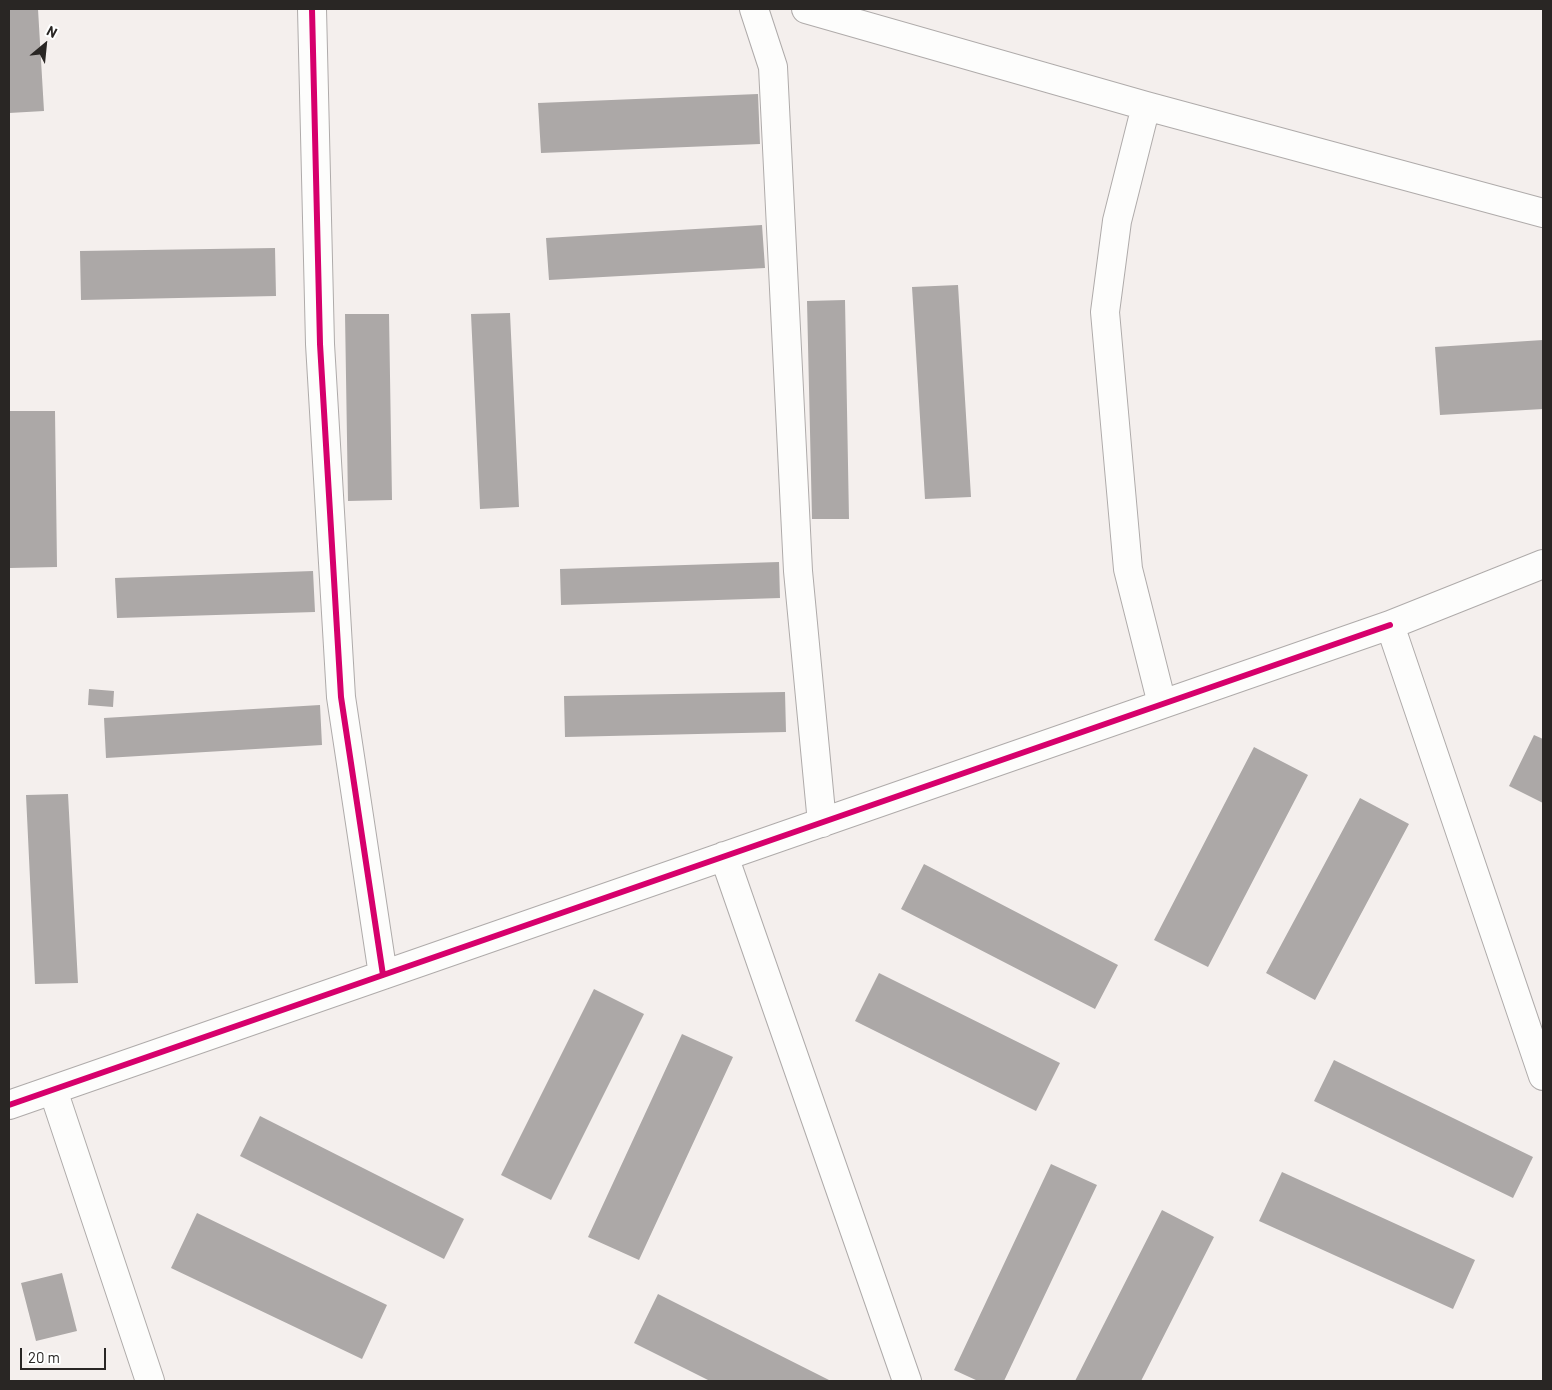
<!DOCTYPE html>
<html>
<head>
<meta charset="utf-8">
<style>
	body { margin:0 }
	#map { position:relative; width:1552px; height:1390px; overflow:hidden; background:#f4efed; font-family:Barlow,sans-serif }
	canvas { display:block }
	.frame { position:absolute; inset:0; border:10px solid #292624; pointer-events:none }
	.north { position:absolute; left:20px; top:20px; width:50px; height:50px; -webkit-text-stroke:4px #fff; paint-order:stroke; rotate:28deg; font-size:14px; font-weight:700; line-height:20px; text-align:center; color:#292624 }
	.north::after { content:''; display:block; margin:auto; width:18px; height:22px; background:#292624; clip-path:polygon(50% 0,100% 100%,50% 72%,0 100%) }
	.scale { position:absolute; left:20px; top:1348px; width:86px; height:22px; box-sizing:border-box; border:2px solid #292624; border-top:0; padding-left:6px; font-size:15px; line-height:18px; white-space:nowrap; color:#292624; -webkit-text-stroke:4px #fff; paint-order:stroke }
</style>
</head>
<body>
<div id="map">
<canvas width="1552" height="1390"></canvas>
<div class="frame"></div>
<div class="north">N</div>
<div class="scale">20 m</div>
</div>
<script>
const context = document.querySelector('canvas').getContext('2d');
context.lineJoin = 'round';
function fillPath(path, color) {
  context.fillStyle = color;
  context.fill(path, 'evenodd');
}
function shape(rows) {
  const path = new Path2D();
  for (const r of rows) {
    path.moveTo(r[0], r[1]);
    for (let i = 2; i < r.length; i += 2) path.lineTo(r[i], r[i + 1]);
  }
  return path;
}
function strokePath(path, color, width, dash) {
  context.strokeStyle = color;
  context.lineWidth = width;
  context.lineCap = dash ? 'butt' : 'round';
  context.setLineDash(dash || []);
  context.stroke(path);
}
const building = shape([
	[9,9,38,9,44,111,9,113],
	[758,94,760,144,541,153,538,103],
	[762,225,765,268,549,280,546,238],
	[275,248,276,296,81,300,80,251],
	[958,285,971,497,925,499,912,287],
	[845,300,849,519,812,519,807,301],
	[510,313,519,507,480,509,471,314],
	[345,314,389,314,392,500,348,501],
	[1543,340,1543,409,1440,415,1435,347],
	[9,411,55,411,57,567,10,568],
	[779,562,780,598,561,605,560,569],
	[313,571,315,612,117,618,115,578],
	[89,689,114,691,113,707,88,705],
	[785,692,786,732,565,737,564,696],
	[320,705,322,745,106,758,104,718],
	[1534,735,1543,739,1543,803,1509,786],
	[1254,747,1308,775,1208,967,1154,940],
	[68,794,78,983,35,984,26,795],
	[1360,798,1409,824,1315,1000,1266,973],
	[924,864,1118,965,1095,1009,901,909],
	[879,973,1060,1063,1036,1111,855,1021],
	[594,989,644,1014,551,1200,501,1175],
	[682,1034,733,1057,639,1260,588,1237],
	[1334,1060,1533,1157,1513,1198,1314,1101],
	[260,1116,464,1219,444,1259,240,1156],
	[1051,1164,1097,1185,1004,1381,978,1381,954,1370],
	[1282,1172,1475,1260,1453,1309,1259,1221],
	[1162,1210,1214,1237,1141,1381,1075,1381],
	[197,1213,387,1305,362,1359,171,1268],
	[62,1273,77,1331,36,1341,21,1283],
	[658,1294,831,1381,710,1381,634,1343]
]);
const minor = shape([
	[312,9,320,344,341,697,383,975],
	[754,9,773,67,798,571,822,823],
	[806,9,1146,106,1543,213],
	[1146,106,1117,221,1105,312,1128,569,1162,704],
	[1543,564,1390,625,1543,1076],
	[724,856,907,1381],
	[53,1090,150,1381],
	[9,1105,1390,625]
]);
const cycleway = shape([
	[312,9,320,344,341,697,383,975],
	[9,1105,1390,625]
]);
fillPath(building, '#aca8a7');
strokePath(minor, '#afabaa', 30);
strokePath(minor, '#fdfdfc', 28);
strokePath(cycleway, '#d6006c', 6);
</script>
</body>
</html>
